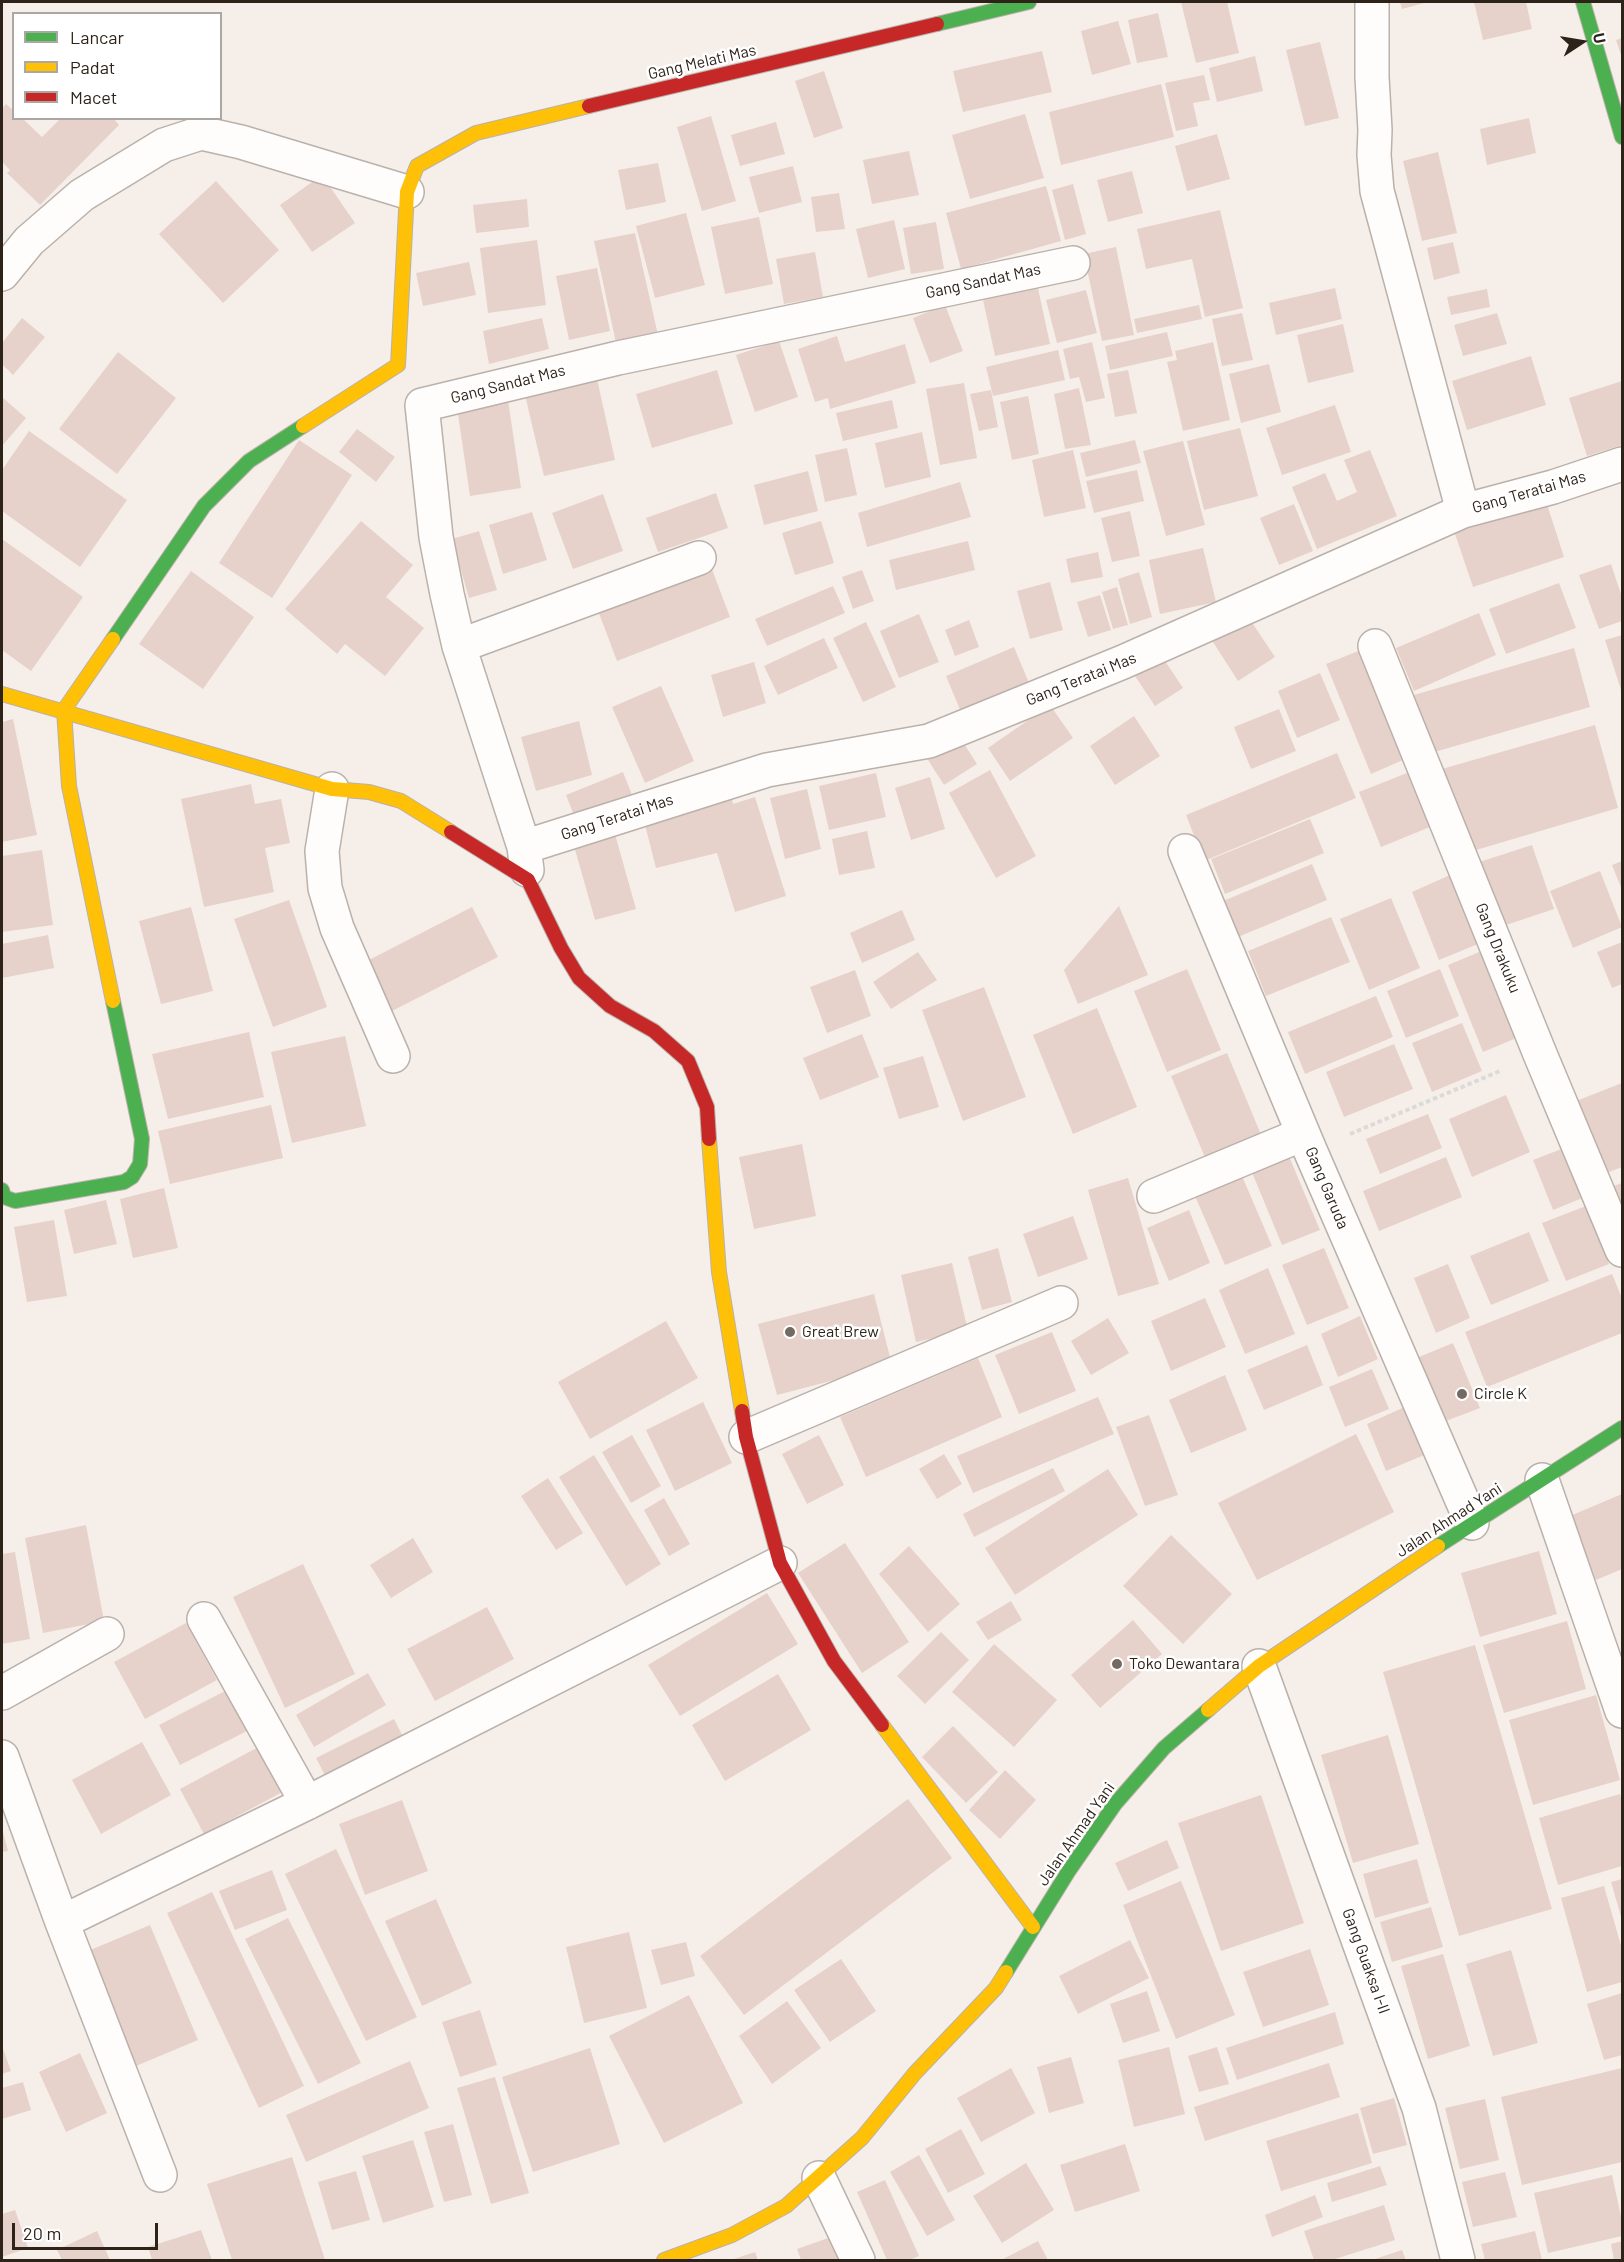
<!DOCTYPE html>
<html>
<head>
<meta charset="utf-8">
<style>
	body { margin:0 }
	#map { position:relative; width:1624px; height:2262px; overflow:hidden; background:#f6efe9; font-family:Barlow,sans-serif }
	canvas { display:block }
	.frame { position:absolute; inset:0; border:3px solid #2e2319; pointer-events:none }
	.legend { position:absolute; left:12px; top:12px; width:210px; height:108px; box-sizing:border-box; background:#fff; border:2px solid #aba7a3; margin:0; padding:8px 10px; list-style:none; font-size:18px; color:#2e2319 }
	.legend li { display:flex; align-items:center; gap:12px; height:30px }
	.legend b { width:30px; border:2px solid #aba7a3 }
	.north { position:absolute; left:1552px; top:12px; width:60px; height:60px; -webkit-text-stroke:4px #fff; paint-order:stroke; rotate:78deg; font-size:16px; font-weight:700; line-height:24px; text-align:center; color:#2e2319 }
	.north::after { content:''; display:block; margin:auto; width:21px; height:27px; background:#2e2319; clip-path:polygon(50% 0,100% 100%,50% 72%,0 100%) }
	.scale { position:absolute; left:12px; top:2223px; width:146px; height:27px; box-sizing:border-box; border:3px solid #2e2319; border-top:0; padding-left:8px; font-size:18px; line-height:21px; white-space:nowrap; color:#2e2319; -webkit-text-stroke:4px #fff; paint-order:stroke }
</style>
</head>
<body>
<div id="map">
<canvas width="1624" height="2262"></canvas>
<div class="frame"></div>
<ul class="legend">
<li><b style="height:8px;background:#4caf50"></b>Lancar</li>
<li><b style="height:8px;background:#ffc107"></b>Padat</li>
<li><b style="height:8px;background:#c62828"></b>Macet</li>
</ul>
<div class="north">U</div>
<div class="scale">20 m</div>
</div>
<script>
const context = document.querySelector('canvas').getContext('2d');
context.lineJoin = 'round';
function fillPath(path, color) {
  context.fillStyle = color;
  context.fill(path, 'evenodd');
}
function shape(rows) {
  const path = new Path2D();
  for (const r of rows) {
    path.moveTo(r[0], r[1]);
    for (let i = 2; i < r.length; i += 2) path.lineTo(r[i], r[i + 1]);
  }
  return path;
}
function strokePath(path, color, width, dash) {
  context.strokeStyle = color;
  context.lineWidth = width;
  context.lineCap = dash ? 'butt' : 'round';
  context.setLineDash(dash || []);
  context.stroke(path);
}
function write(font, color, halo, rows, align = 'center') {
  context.font = font + ' Barlow,sans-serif';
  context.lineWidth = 5;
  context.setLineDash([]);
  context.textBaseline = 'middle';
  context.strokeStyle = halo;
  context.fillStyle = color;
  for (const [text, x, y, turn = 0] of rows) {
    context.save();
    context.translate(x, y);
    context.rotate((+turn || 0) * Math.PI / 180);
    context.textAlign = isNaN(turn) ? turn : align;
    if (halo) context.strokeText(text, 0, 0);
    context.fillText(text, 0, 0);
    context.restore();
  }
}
const building = shape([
	[1181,2,1227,2,1239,53,1196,63],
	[1400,2,1428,2,1402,9],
	[1474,2,1526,2,1532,29,1483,40],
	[1158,13,1168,57,1137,63,1128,20],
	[1118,21,1131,64,1092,75,1081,31],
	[1622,38,1622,58,1616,40],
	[1320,42,1339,118,1305,126,1286,50],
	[1042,51,1052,92,963,112,953,71],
	[1255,56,1263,91,1217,102,1209,68],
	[824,71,843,128,814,138,795,81],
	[1204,75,1210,100,1193,103,1198,126,1176,131,1165,83],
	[1161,84,1174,137,1061,165,1049,112],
	[6,104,14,111,14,118,22,118,42,137,61,118,113,118,119,125,40,205,7,173,10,170,2,162,2,109],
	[1025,114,1044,178,970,199,952,135],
	[711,116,736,201,702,211,677,127],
	[1529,118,1536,153,1487,165,1480,129],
	[776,122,785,154,740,166,731,135],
	[1217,134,1230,179,1187,191,1175,146],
	[909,151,919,195,872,204,863,160],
	[1438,152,1457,233,1422,241,1403,161],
	[658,163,666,202,626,210,618,170],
	[793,166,802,202,759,213,749,177],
	[1132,171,1143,213,1108,222,1097,180],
	[322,175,355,223,312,252,280,205],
	[216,181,279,250,223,303,159,234],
	[1073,184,1086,234,1065,240,1052,190],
	[1046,186,1061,241,961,269,946,213],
	[839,193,845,229,816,232,811,197],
	[527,199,529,227,476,233,473,205],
	[1220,210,1243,308,1205,317,1192,259,1146,269,1137,229],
	[686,213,705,285,655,298,636,226],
	[759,217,773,284,725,294,711,227],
	[894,220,905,269,868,278,856,229],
	[936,222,944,269,911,274,903,228],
	[635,233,658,335,616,343,594,241],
	[537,240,546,305,488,313,480,248],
	[1453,242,1460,273,1434,280,1427,248],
	[1116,247,1134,335,1102,341,1084,254],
	[815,252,823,297,784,304,776,259],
	[469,262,476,295,423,306,416,273],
	[597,268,610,331,569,340,556,276],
	[1036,279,1050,344,995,356,981,290],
	[1335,288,1342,319,1276,335,1269,303],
	[1487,289,1490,307,1451,315,1447,297],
	[1086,290,1097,333,1057,343,1046,300],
	[945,305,963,351,930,363,913,318],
	[1199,305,1202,319,1137,333,1134,319],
	[1242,313,1253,360,1222,366,1212,319],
	[1497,313,1507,344,1463,356,1454,325],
	[22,318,45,337,13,375,2,364,2,343],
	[542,318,549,349,489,364,483,331],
	[1343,324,1354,372,1308,383,1297,335],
	[1167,332,1173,356,1110,370,1105,346],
	[837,336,845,362,905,344,916,383,830,409,828,398,815,402,798,349],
	[779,341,798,397,755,412,736,355],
	[1092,342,1105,398,1086,402,1079,377,1070,379,1063,349],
	[1213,342,1230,420,1183,431,1167,362,1177,360,1175,351],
	[1058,350,1065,380,993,396,986,367],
	[118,352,176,398,117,474,59,429],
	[1531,356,1546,405,1467,430,1452,381],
	[1269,364,1281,412,1241,423,1229,374],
	[717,370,733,424,652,448,636,394],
	[1128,370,1137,413,1115,417,1107,374],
	[597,379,615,460,544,476,525,395],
	[1622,381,1622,445,1587,456,1569,398],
	[964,383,977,458,940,465,926,389],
	[1079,388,1091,445,1065,449,1054,394],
	[991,390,998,427,979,431,970,394],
	[507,393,521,488,470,496,456,401],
	[1028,396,1039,454,1012,460,1000,402],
	[2,397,26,418,2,446],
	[892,400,898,428,843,441,836,413],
	[1335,405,1351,452,1282,475,1266,428],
	[1240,428,1258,496,1204,510,1187,441],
	[357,429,395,457,376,482,339,452],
	[29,431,127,500,80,567,2,511,2,470],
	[922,432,931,477,885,488,875,443],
	[299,440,352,475,272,598,219,563],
	[1135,440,1141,463,1086,477,1080,453],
	[1183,441,1205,525,1166,536,1143,451],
	[847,448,857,495,825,502,815,455],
	[1073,450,1086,508,1044,517,1032,460],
	[1370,450,1397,516,1317,549,1292,487,1325,473,1337,501,1357,492,1344,460],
	[1137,470,1144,501,1094,513,1086,481],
	[808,471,818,511,764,525,754,485],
	[960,482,971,517,867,547,858,513],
	[716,493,728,528,658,552,646,518],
	[603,494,623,551,573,569,552,513],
	[1545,498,1564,557,1473,587,1453,528],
	[1294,504,1313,551,1279,565,1260,518],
	[1130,511,1140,556,1112,562,1101,518],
	[532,512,547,560,503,574,489,525],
	[361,521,413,565,386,597,424,628,385,676,345,644,337,654,285,609],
	[821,521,834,563,795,575,782,533],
	[479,531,497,590,469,598,452,539],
	[2,539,83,597,31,671,2,650],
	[968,541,975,570,896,590,889,560],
	[1203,548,1216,602,1160,614,1149,560],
	[1098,552,1103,577,1071,583,1066,559],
	[710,564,730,617,617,661,597,608],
	[1611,564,1622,597,1622,621,1599,629,1579,575],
	[862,570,874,601,853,609,842,577],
	[191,571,254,617,203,689,139,644],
	[1139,572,1152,617,1130,624,1118,579],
	[1050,582,1063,630,1030,639,1017,591],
	[1559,583,1576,628,1506,654,1489,609],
	[833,586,845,613,767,646,755,619],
	[1117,587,1128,625,1113,629,1102,592],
	[1100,595,1111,630,1088,637,1077,602],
	[1479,613,1496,655,1414,691,1396,648],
	[919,614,939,662,899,678,880,631],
	[1249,618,1275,657,1238,681,1213,642],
	[969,620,979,647,955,656,945,630],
	[866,622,896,687,863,702,833,638],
	[1622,635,1622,693,1605,640],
	[824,638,838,668,778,695,764,666],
	[1014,647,1029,683,961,712,946,676],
	[1368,647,1412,756,1371,774,1326,664],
	[1574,648,1590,707,1431,753,1414,695],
	[1159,652,1183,688,1155,706,1131,670],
	[754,662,766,703,723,717,711,675],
	[1320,673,1340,720,1297,738,1278,691],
	[661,686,694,761,645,783,612,707],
	[1050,705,1073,738,1010,781,988,748],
	[1279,709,1296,751,1251,769,1234,727],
	[1134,716,1160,756,1115,785,1090,746],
	[13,719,37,835,2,842,2,722],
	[579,721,592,775,536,791,521,737],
	[1595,725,1618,808,1466,853,1442,769],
	[959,736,977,764,944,785,926,757],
	[1337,753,1356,798,1204,861,1186,815],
	[990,770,1036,856,996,878,949,793],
	[623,772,634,800,577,823,566,795],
	[876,773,886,817,829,830,819,786],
	[1407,773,1430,827,1381,847,1359,792],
	[930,777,945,829,911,840,895,788],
	[251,784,255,804,281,799,290,843,265,848,274,892,204,907,181,799],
	[807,789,821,849,785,859,770,798],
	[755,797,786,896,735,912,717,853,656,868,644,821,732,799,733,804],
	[1310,819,1324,853,1225,894,1211,859],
	[867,831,875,868,839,875,832,839],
	[615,834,636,909,595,920,574,846],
	[1532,845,1554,909,1491,930,1470,865],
	[42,850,53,925,2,932,2,856],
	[1622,861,1622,890,1612,865],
	[1312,864,1327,900,1238,937,1223,901],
	[1600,871,1622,927,1573,948,1550,891],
	[1450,875,1478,944,1439,960,1412,892],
	[1391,898,1420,968,1369,990,1340,919],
	[289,900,327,1007,273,1027,234,919],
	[1119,906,1148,975,1078,1004,1064,970],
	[191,907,213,991,161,1004,139,921],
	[472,907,498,957,390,1012,365,962],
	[902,910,915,940,862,963,850,933],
	[1331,917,1350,962,1266,996,1248,951],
	[48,935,54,968,2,978,2,944],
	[1622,942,1622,984,1612,988,1597,952],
	[1484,950,1519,1037,1483,1052,1448,965],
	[918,952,937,980,891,1009,873,982],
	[1187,969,1221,1050,1167,1072,1134,991],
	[1440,969,1459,1016,1406,1038,1387,991],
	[855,970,871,1016,827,1033,810,987],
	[984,987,1026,1097,963,1121,922,1010],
	[1376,996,1393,1037,1305,1074,1288,1032],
	[1097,1008,1137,1107,1073,1134,1033,1035],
	[1462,1023,1482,1071,1432,1092,1412,1043],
	[249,1032,264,1097,168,1119,152,1054],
	[862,1034,879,1077,820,1100,803,1058],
	[345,1036,366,1126,292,1143,271,1052],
	[1394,1044,1413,1089,1344,1117,1326,1072],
	[1227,1053,1262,1137,1206,1160,1171,1076],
	[923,1056,939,1107,899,1119,883,1068],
	[1622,1083,1622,1167,1594,1178,1566,1105],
	[1506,1095,1530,1152,1472,1177,1449,1119],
	[271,1105,283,1158,170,1184,158,1131],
	[1428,1114,1442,1148,1380,1174,1366,1139],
	[802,1144,816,1216,754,1229,739,1157],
	[1564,1148,1585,1197,1553,1210,1533,1160],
	[1288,1154,1320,1230,1282,1245,1251,1170],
	[1446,1157,1462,1197,1379,1231,1363,1191],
	[1242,1176,1272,1246,1225,1265,1195,1196],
	[1128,1178,1159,1284,1118,1296,1088,1190],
	[1622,1183,1622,1235,1605,1189],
	[164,1188,178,1248,133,1258,120,1199],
	[106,1200,117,1244,74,1254,64,1210],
	[1586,1206,1609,1264,1566,1281,1542,1223],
	[1189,1210,1210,1263,1169,1281,1147,1228],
	[1073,1216,1088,1259,1038,1277,1023,1234],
	[54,1220,67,1296,27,1302,14,1227],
	[1529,1232,1549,1281,1491,1305,1470,1256],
	[998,1248,1012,1302,982,1310,968,1257],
	[1324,1248,1349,1308,1307,1325,1282,1265],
	[952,1263,968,1331,916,1342,901,1275],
	[1448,1264,1470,1318,1436,1333,1414,1278],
	[1268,1268,1295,1334,1245,1354,1219,1290],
	[1612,1274,1622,1298,1622,1333,1487,1387,1465,1332],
	[874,1294,892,1365,777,1395,758,1324],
	[1205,1298,1226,1347,1171,1371,1151,1321],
	[1360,1316,1378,1359,1338,1377,1321,1334],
	[1108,1318,1129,1353,1091,1375,1071,1341],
	[666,1321,698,1378,590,1439,558,1382],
	[1052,1332,1076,1391,1019,1414,995,1355],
	[1453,1343,1480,1408,1446,1421,1419,1357],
	[1307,1345,1323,1385,1264,1410,1247,1370],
	[978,1358,1002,1417,866,1477,840,1417],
	[1372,1369,1389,1409,1345,1427,1329,1387],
	[1225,1375,1247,1430,1191,1453,1169,1400],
	[1098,1397,1114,1434,973,1493,957,1456],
	[703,1402,732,1463,675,1491,646,1430],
	[1409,1405,1429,1453,1386,1471,1367,1424],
	[1149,1415,1178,1495,1145,1506,1116,1427],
	[1356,1434,1394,1512,1257,1580,1218,1503],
	[632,1435,661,1486,631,1503,602,1452],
	[819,1435,844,1485,807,1504,782,1454],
	[944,1454,962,1484,937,1499,919,1469],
	[594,1455,661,1564,626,1586,559,1477],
	[1053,1468,1065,1491,974,1537,963,1514],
	[1108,1469,1138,1515,1015,1595,985,1548],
	[548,1478,583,1533,556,1550,521,1496],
	[1622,1494,1622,1569,1596,1580,1570,1516],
	[664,1498,690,1544,669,1556,644,1510],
	[86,1525,104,1621,43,1633,25,1538],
	[1171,1535,1232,1594,1183,1644,1123,1586],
	[413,1538,433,1572,391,1598,370,1565],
	[845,1543,909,1642,862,1673,798,1573],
	[909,1546,960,1604,928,1632,879,1574],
	[1539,1551,1557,1614,1480,1637,1461,1573],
	[15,1552,30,1639,2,1644,2,1554],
	[303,1564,355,1674,285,1708,233,1597],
	[767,1593,798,1644,680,1716,648,1665],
	[1011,1601,1022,1620,988,1640,976,1622],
	[487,1607,514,1659,435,1701,407,1649],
	[1133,1620,1162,1654,1100,1708,1071,1675],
	[1567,1621,1586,1689,1504,1713,1483,1645],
	[186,1623,217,1680,145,1719,114,1662],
	[941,1632,969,1660,925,1704,897,1676],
	[994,1644,1057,1700,1014,1747,952,1692],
	[1475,1645,1552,1909,1459,1936,1383,1672],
	[368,1673,386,1705,314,1747,296,1715],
	[778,1674,811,1730,725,1781,692,1725],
	[229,1689,249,1730,180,1765,159,1725],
	[1596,1695,1620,1780,1533,1805,1509,1720],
	[394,1719,406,1743,328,1781,316,1758],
	[953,1726,998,1772,966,1803,922,1757],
	[1388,1735,1419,1844,1353,1863,1321,1755],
	[142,1742,171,1795,101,1834,72,1780],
	[264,1744,288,1789,204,1834,180,1789],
	[1005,1770,1036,1800,1000,1839,969,1810],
	[1620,1794,1622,1803,1622,1866,1558,1885,1539,1818],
	[1261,1795,1304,1923,1221,1951,1178,1823],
	[908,1799,952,1858,744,2015,700,1956],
	[402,1800,428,1871,365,1895,339,1824],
	[2,1828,8,1851,2,1852],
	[1167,1840,1179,1868,1128,1891,1115,1863],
	[336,1849,417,2017,366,2041,285,1874],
	[1417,1859,1429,1903,1375,1918,1363,1874],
	[272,1870,287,1910,235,1930,219,1891],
	[1622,1879,1622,1920,1611,1882],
	[1181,1881,1235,2015,1176,2039,1123,1905],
	[1604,1886,1622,1949,1622,1982,1587,1992,1561,1898],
	[212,1892,304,2086,259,2108,167,1913],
	[436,1899,472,1983,422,2006,385,1921],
	[1431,1907,1443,1947,1392,1962,1380,1922],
	[288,1918,361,2063,318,2084,245,1939],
	[150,1925,198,2040,136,2066,88,1951],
	[629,1932,647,2008,584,2023,566,1947],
	[1130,1940,1149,1978,1078,2014,1059,1976],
	[686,1942,695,1976,661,1985,651,1950],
	[1310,1949,1329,2005,1263,2027,1243,1972],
	[1511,1950,1538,2043,1493,2056,1466,1964],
	[1443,1954,1470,2046,1428,2059,1401,1966],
	[841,1959,876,2011,830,2042,794,1990],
	[1147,1991,1160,2031,1123,2043,1110,2004],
	[1622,1993,1622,2055,1604,2060,1587,2004],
	[689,1995,743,2103,664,2143,609,2036],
	[787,2001,821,2048,772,2084,739,2036],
	[480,2010,497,2065,460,2077,442,2022],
	[1335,2012,1344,2044,1237,2080,1226,2048],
	[2,2046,11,2071,2,2074],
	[1169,2047,1185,2114,1134,2127,1118,2060],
	[1217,2047,1229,2084,1199,2092,1188,2056],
	[590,2048,620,2144,533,2172,502,2077],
	[80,2053,107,2113,66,2132,39,2072],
	[1071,2057,1084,2103,1049,2113,1037,2067],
	[410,2061,429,2108,306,2162,286,2115],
	[1329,2063,1340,2097,1205,2141,1194,2107],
	[1011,2068,1035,2113,981,2142,957,2098],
	[1622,2068,1622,2162,1522,2185,1501,2097],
	[495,2077,529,2193,491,2204,457,2088],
	[23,2082,31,2110,2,2119,2,2088],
	[1394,2098,1407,2145,1373,2154,1360,2108],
	[1485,2099,1499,2160,1460,2169,1445,2108],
	[1358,2113,1372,2163,1281,2191,1266,2141],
	[453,2124,472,2195,444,2202,424,2132],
	[961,2129,985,2174,948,2193,925,2149],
	[413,2140,434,2207,383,2223,362,2156],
	[1125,2144,1140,2191,1075,2212,1060,2165],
	[919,2155,955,2220,927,2236,890,2172],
	[292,2157,325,2260,232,2260,207,2184],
	[1026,2163,1054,2210,1002,2243,973,2196],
	[1380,2166,1387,2185,1332,2202,1327,2183],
	[356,2171,370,2220,332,2230,318,2182],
	[1505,2172,1517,2217,1473,2227,1462,2182],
	[1612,2175,1622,2221,1622,2236,1548,2253,1534,2193],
	[885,2180,919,2256,909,2260,887,2260,857,2192],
	[1315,2195,1323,2217,1272,2237,1265,2215],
	[1384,2205,1395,2240,1332,2260,1314,2260,1304,2231],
	[15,2210,28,2248,2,2257,2,2214],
	[201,2230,212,2260,152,2260,148,2247],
	[97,2231,110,2260,62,2260,57,2250],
	[1535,2231,1542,2260,1485,2260,1481,2244],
	[831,2237,840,2260,801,2260,797,2249],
	[1038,2241,1048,2260,1001,2260],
	[1622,2241,1622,2260,1614,2260,1611,2244],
	[1402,2250,1406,2260,1372,2260],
	[755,2252,758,2260,731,2260]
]);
const path = shape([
	[1350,1134,1500,1071]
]);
const street = shape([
	[1372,2,1372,77,1375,130,1374,155,1377,191,1463,511],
	[2,274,29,241,82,195,164,145,201,133,241,142,407,192],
	[459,646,699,558],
	[1375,646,1540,1054,1622,1250],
	[332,789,322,851,325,888,337,928,393,1056],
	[524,847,767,770,929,741,1123,662,1463,511,1553,487,1622,464],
	[1185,851,1310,1150,1472,1523],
	[527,870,524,847,459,646,447,594,436,537,422,405,618,358,1073,263],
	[1154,1196,1303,1134],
	[746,1437,1061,1303],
	[1542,1480,1622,1711],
	[204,1619,307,1803],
	[1259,1666,1419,2108,1458,2260],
	[2,1693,107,1634],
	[2,1757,62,1922,307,1803,780,1563],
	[62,1922,160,2175],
	[819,2178,858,2260]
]);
const fast = shape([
	[1583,2,1622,137],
	[937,24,1029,2],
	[113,639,204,506,249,461,303,426],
	[2,1190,4,1197,15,1201,124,1182,132,1177,140,1164,142,1139,113,1001],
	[1438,1546,1622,1428],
	[1006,1972,1068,1872,1115,1804,1164,1748,1208,1710]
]);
const slow = shape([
	[303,426,398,365,407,192,417,166,476,133,589,106],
	[113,639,64,710,69,786,113,1001],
	[2,694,332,789,369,792,401,801,451,832],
	[709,1139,719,1272,742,1411],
	[1208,1710,1259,1666,1438,1546],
	[882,1725,1033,1927],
	[664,2260,732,2235,786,2206,862,2138,915,2073,996,1988,1006,1972]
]);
const jam = shape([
	[589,106,937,24],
	[451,832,528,880,561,948,579,978,610,1006,654,1031,688,1061,707,1107,709,1139],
	[742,1411,746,1437,780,1563,834,1661,882,1725]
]);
const markers = [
	[790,1332,6,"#746a62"],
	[1462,1394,6,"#746a62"],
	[1117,1664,6,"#746a62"]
];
const streetNames = [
	["Gang Melati Mas",702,62,-13],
	["Gang Sandat Mas",983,281,-12],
	["Gang Sandat Mas",508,384,-14],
	["Gang Teratai Mas",1529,492,-16],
	["Gang Teratai Mas",1081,679,-22],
	["Gang Teratai Mas",617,817,-18],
	["Gang Drakuku",1498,948,68],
	["Gang Garuda",1327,1188,67],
	["Jalan Ahmad Yani",1449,1520,-33],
	["Jalan Ahmad Yani",1076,1834,-55],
	["Gang Guaksa I-II",1366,1961,70]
];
const poiNames = [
	["Great Brew",802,1332],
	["Circle K",1474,1394],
	["Toko Dewantara",1129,1664]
];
fillPath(building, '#e7d1cb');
strokePath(street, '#bab1aa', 36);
strokePath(fast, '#bab1aa', 16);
strokePath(slow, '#bab1aa', 16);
strokePath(jam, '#bab1aa', 16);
strokePath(path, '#dcdad8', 4, [4.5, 3]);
strokePath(street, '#fefdfc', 33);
strokePath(fast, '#4caf50', 14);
strokePath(slow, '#ffc107', 14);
strokePath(jam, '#c62828', 14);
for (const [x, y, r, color] of markers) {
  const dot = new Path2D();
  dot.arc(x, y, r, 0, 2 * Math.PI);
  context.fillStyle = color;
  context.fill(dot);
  strokePath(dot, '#fff', 2);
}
write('16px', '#2e2319', '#fff', streetNames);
write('16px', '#2e2319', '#fff', poiNames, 'left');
</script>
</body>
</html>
